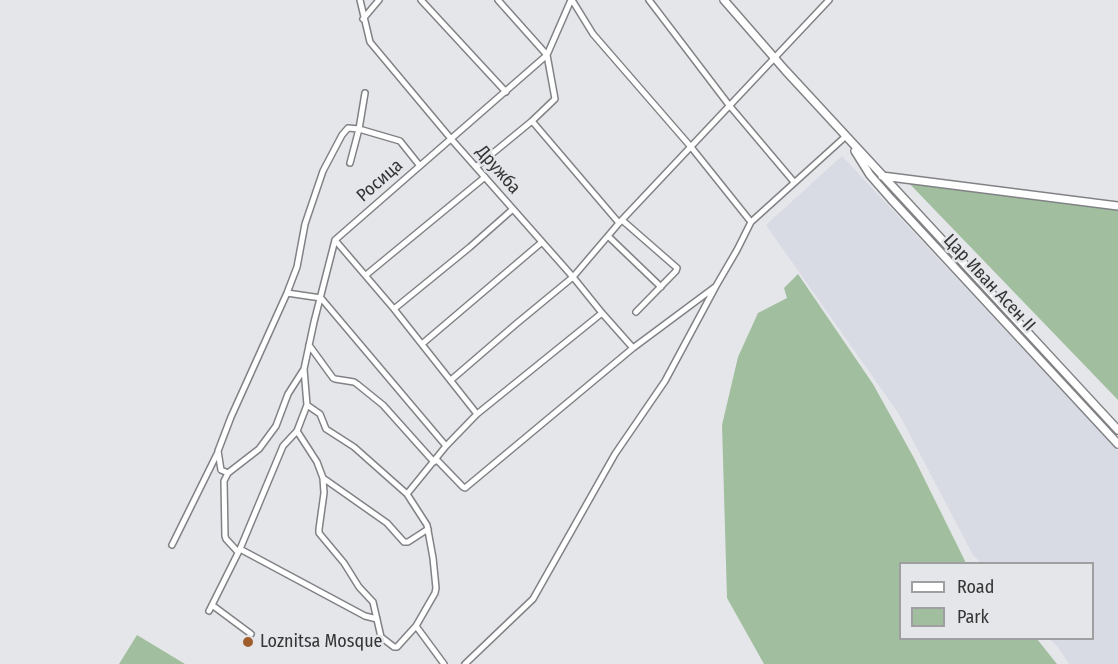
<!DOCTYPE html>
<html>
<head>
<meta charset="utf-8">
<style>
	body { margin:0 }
	#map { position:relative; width:1118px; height:664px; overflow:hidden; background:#e5e6ea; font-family:"Fira Sans Condensed",sans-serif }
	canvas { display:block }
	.legend { position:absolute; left:899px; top:562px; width:195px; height:78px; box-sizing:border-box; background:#e5e6ea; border:2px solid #9f9fa2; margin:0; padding:8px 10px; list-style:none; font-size:18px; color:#353536 }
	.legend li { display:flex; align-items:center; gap:12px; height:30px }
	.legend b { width:30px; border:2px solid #9f9fa2 }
</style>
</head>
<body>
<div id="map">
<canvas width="1118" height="664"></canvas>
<ul class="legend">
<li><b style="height:8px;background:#fff"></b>Road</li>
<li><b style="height:16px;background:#a1bf9f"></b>Park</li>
</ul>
</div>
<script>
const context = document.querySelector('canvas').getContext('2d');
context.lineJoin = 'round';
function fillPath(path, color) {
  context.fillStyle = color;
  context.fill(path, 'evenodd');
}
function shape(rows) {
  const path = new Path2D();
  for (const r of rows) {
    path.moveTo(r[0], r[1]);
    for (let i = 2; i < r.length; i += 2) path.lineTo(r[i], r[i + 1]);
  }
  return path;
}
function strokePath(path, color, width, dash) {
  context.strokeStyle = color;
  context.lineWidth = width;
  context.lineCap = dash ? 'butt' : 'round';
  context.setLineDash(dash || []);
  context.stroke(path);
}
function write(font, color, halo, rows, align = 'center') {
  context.font = font + ' "Fira Sans Condensed",sans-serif';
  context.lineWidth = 5;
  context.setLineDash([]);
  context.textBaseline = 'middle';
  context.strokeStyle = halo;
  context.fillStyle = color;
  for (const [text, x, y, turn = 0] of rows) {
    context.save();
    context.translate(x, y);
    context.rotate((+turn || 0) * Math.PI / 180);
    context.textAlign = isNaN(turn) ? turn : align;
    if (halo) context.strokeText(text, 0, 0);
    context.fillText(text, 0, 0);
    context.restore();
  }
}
const built = shape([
	[842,156,1118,451,1118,664,1069,664,1058,647,1050,639,1092,638,1092,564,981,563,973,555,899,414,766,225]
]);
const green = shape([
	[904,178,1118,209,1118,400],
	[798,274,873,384,914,458,966,563,900,564,900,638,1037,639,1057,664,764,664,727,598,722,425,738,357,758,313,787,298,784,288],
	[137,635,185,664,119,664]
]);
const minor = shape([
	[360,0,370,42,452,140,573,277,602,313,633,348],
	[421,0,506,92],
	[572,0,593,34,691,147,751,222],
	[649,0,729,105,794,182],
	[363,19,379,0],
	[532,121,619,223],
	[350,163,359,129,365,93],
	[476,167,532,121,555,99,547,55,498,0],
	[622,220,677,268,676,271,636,312],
	[608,236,661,287],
	[335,240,394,309,477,414],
	[366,275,485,177],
	[287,293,321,298,446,446],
	[394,309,470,247,513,209],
	[422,344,542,242],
	[309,345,333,378,335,379,354,382,357,384,383,405,434,462],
	[451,380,516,324,573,277,619,223,829,0],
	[297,431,317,462,323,478,324,493,319,529,319,533,344,563,359,587,373,602,381,637,394,647,397,647,416,626,435,593,436,588,433,558,427,525,407,494,354,447,326,429,320,414,307,405],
	[436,459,463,487,465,488,633,348,715,287],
	[228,473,221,470,218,451,231,417,287,293,297,267,305,224,323,171,342,135,348,128,359,129,400,141,420,166],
	[323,478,387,523,404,542,408,542,428,529],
	[407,494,446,446,477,414,602,313],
	[172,545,218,452],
	[240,549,365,616,377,619],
	[238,552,226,539,225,536,224,481,228,473,259,449,276,426,288,394,304,369],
	[212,605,251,634],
	[209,611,240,549,283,446,297,431,307,405,304,369,314,322,335,240,547,55,571,0],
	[416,626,444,664],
	[465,664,533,599,615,454,665,381,716,286,737,250,751,222,846,136]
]);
const tertiary = shape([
	[724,0,785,70,1118,430],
	[855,151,870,175,891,199,1118,444],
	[882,176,1118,206]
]);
const markers = [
	[248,642,6,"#a15e2d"]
];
const streetNames = [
	["Дружба",498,170,49],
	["Росица",380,181,-41],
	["Цар Иван Асен II",989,283,47]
];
const poiNames = [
	["Loznitsa Mosque",260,642]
];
fillPath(built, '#d8dae4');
fillPath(green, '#a1bf9f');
strokePath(minor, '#818285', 8);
strokePath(tertiary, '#818285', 10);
strokePath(minor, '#fff', 5);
strokePath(tertiary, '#fff', 7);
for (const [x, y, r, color] of markers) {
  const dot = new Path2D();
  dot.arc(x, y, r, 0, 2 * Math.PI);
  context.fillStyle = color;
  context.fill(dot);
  strokePath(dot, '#e5e6ea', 2);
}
write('18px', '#353536', '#e5e6ea', streetNames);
write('18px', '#353536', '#e5e6ea', poiNames, 'left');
</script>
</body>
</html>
